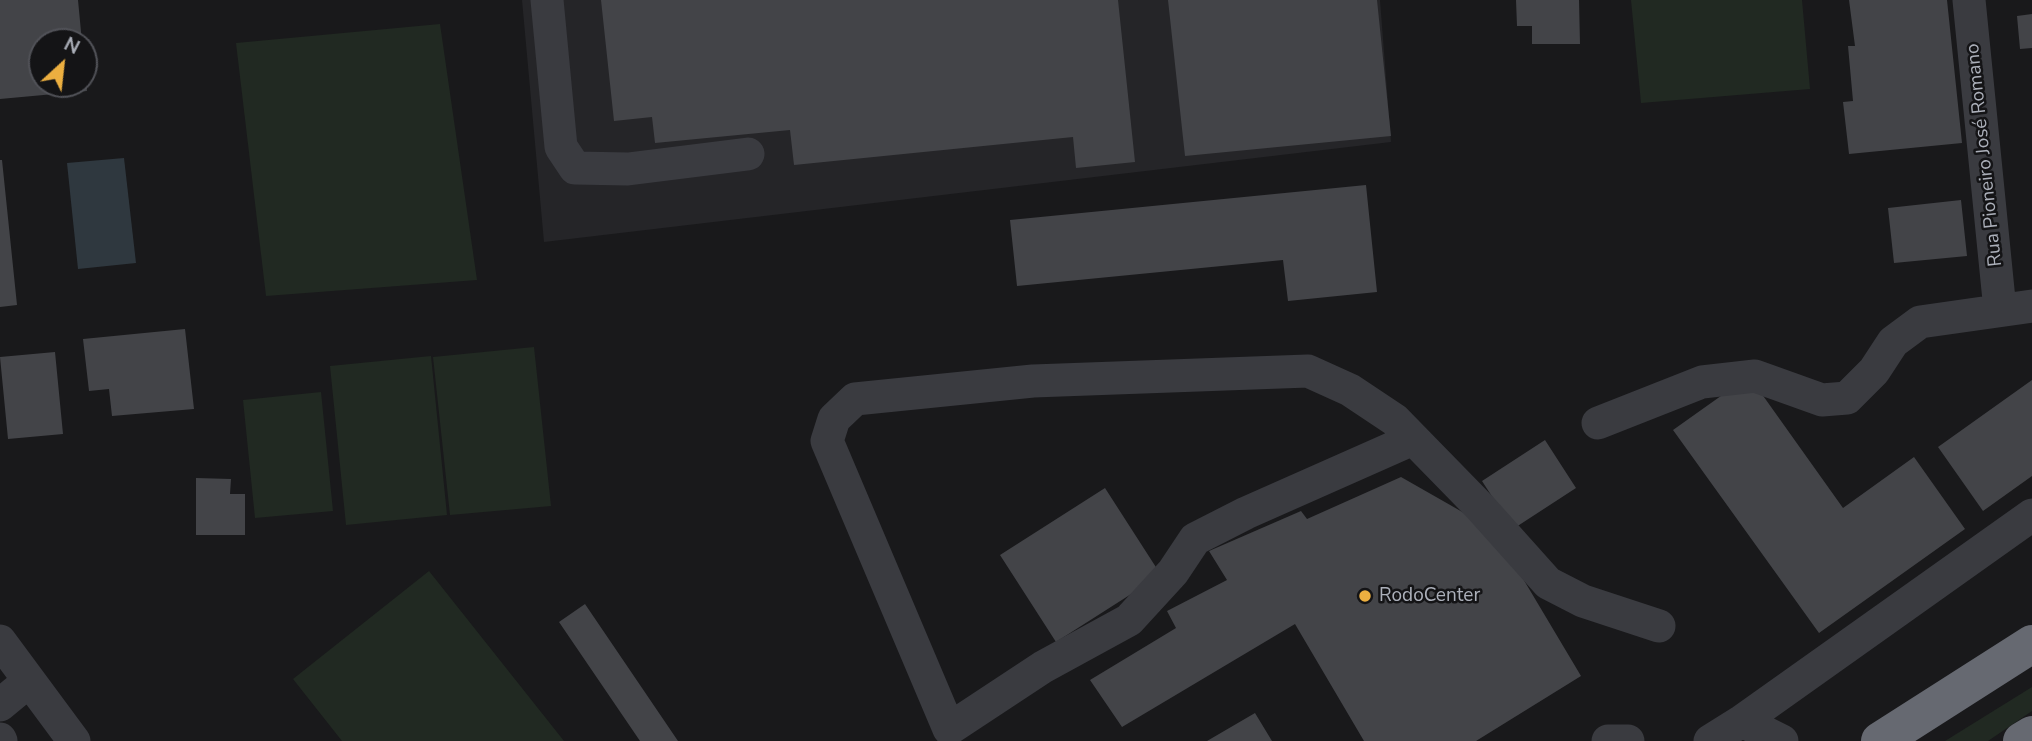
<!DOCTYPE html>
<html>
<head>
<meta charset="utf-8">
<style>
	body { margin:0 }
	#map { position:relative; width:2032px; height:741px; overflow:hidden; background:#19191b; font-family:"Nunito Sans",sans-serif }
	canvas { display:block }
	.north { position:absolute; left:28px; top:28px; width:70px; height:70px; box-sizing:border-box; background:#141416; border:2px solid #515258; border-radius:50%; rotate:27deg; font-size:19px; font-weight:700; line-height:28px; text-align:center; color:#acb0ba }
	.north::after { content:''; display:block; margin:auto; width:24px; height:32px; background:#ecaf40; clip-path:polygon(50% 0,100% 100%,50% 72%,0 100%) }
</style>
</head>
<body>
<div id="map">
<canvas width="2032" height="741"></canvas>
<div class="north">N</div>
</div>
<script>
const context = document.querySelector('canvas').getContext('2d');
context.lineJoin = 'round';
function fillPath(path, color) {
  context.fillStyle = color;
  context.fill(path, 'evenodd');
}
function shape(rows) {
  const path = new Path2D();
  for (const r of rows) {
    path.moveTo(r[0], r[1]);
    for (let i = 2; i < r.length; i += 2) path.lineTo(r[i], r[i + 1]);
  }
  return path;
}
function strokePath(path, color, width, dash) {
  context.strokeStyle = color;
  context.lineWidth = width;
  context.lineCap = dash ? 'butt' : 'round';
  context.setLineDash(dash || []);
  context.stroke(path);
}
function write(font, color, halo, rows, align = 'center') {
  context.font = font + ' "Nunito Sans",sans-serif';
  context.lineWidth = 5;
  context.setLineDash([]);
  context.textBaseline = 'middle';
  context.strokeStyle = halo;
  context.fillStyle = color;
  for (const [text, x, y, turn = 0] of rows) {
    context.save();
    context.translate(x, y);
    context.rotate((+turn || 0) * Math.PI / 180);
    context.textAlign = isNaN(turn) ? turn : align;
    if (halo) context.strokeText(text, 0, 0);
    context.fillText(text, 0, 0);
    context.restore();
  }
}
const built = shape([
	[522,0,1380,0,1391,142,544,242]
]);
const green = shape([
	[1631,0,1802,0,1810,89,1641,103],
	[440,24,477,280,266,296,236,43],
	[534,347,551,506,450,515,433,357],
	[431,356,447,515,346,525,330,366],
	[321,392,333,511,255,518,243,400],
	[429,571,564,741,342,741,293,679],
	[2032,687,2032,711,1988,741,1945,741]
]);
const water = shape([
	[124,158,136,263,78,269,67,163]
]);
const building = shape([
	[0,0,78,0,82,42,42,42,42,84,86,84,87,91,0,99],
	[601,0,1118,0,1135,162,1076,168,1073,137,794,165,790,130,655,143,652,117,614,121],
	[1168,0,1377,0,1391,136,1185,156],
	[1516,0,1579,0,1580,44,1532,44,1532,26,1517,26],
	[1849,0,1947,0,1962,143,1849,154,1843,102,1853,101,1848,46,1855,46],
	[2032,14,2032,48,2020,49,2017,16],
	[0,160,2,160,17,305,0,307],
	[1366,185,1377,292,1288,301,1283,260,1017,286,1010,220],
	[1961,200,1967,256,1894,263,1888,208],
	[185,329,194,409,112,416,109,389,89,391,83,339],
	[55,352,63,434,8,439,0,357],
	[1749,376,1843,508,1914,457,1965,529,1819,633,1673,430],
	[2032,380,2032,476,1983,511,1938,447],
	[1545,440,1576,488,1513,529,1482,481],
	[1401,477,1494,530,1581,676,1476,741,1364,741,1295,624,1122,727,1090,680,1176,628,1167,611,1227,580,1209,551,1301,511,1307,519],
	[196,478,231,479,230,494,245,494,245,535,196,535],
	[1105,488,1161,575,1056,642,1000,555],
	[585,604,678,741,640,741,559,622],
	[1255,713,1272,741,1207,741]
]);
const minor = shape([
	[547,0,561,147,575,168,628,169,748,154],
	[1969,0,2000,310],
	[1598,423,1702,382,1755,376,1822,400,1847,398,1874,371,1893,342,1920,322,2032,306],
	[1413,439,1246,513,1195,539,1173,572,1129,620,1043,667,949,729,827,441,834,419,855,399,1033,381,1308,371,1350,390,1395,420,1480,507,1548,583,1583,601,1659,626],
	[0,641,74,741],
	[0,705,29,681],
	[1742,721,1782,741],
	[0,739,1,741],
	[1608,741,1628,741],
	[1710,741,1742,721,2032,515]
]);
const highway = shape([
	[1880,741,2032,644],
	[2022,741,2032,735]
]);
const markers = [
	[1365,596,7,"#ecaf40"]
];
const streetNames = [
	["Rua Pioneiro José Romano",1985,155,-96]
];
const poiNames = [
	["RodoCenter",1379,596]
];
fillPath(built, '#252528');
fillPath(green, '#212922');
fillPath(water, '#2f383f');
fillPath(building, '#434448');
strokePath(minor, '#3a3b40', 33);
strokePath(highway, '#666971', 38);
for (const [x, y, r, color] of markers) {
  const dot = new Path2D();
  dot.arc(x, y, r, 0, 2 * Math.PI);
  context.fillStyle = color;
  context.fill(dot);
  strokePath(dot, '#141416', 2.5);
}
write('19px', '#acb0ba', '#141416', streetNames);
write('19px', '#acb0ba', '#141416', poiNames, 'left');
</script>
</body>
</html>
